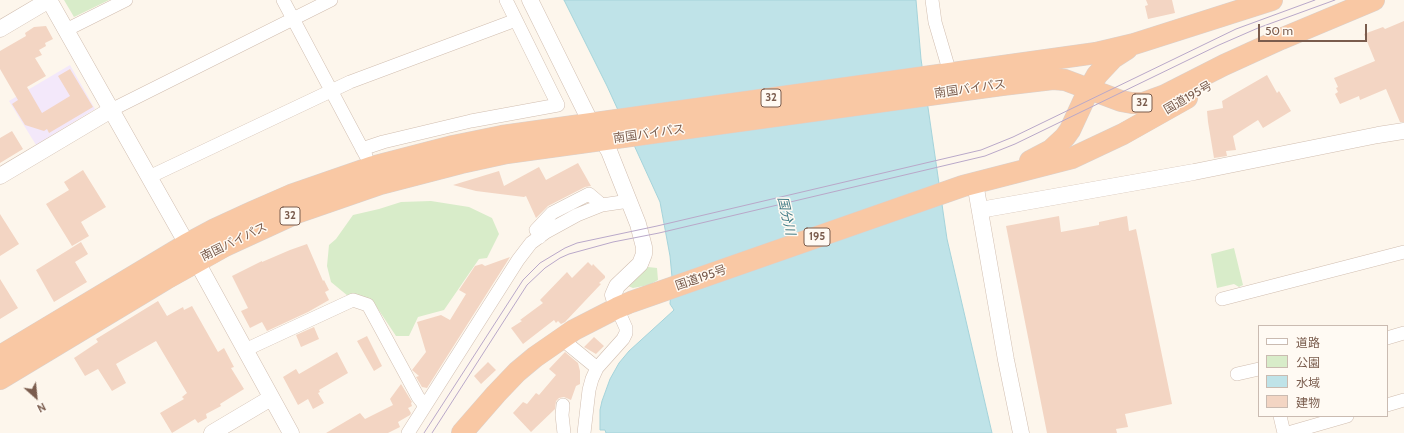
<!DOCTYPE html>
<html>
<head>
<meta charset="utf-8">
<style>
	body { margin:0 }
	#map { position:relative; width:1404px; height:433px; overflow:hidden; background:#fdf6ec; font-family:Cabin,"Noto Sans JP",sans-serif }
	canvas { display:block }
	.legend { position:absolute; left:1258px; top:325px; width:130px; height:92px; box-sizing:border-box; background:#fffaf3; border:1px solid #cabbb1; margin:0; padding:5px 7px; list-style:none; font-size:12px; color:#7a5c4d }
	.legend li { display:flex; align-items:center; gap:8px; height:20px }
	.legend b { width:20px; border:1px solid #cabbb1 }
	.north { position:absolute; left:16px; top:377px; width:40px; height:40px; -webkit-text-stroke:3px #fffaf3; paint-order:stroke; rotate:153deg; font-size:11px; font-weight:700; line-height:16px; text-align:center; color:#7a5c4d }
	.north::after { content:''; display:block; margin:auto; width:14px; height:18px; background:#7a5c4d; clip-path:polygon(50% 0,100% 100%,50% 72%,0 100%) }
	.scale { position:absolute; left:1258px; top:24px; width:109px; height:18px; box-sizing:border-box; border:2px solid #7a5c4d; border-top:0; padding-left:5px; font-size:12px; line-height:14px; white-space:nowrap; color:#7a5c4d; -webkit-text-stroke:3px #fffaf3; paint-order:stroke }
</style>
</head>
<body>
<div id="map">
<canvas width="1404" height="433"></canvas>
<ul class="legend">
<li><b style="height:5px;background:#fff"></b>道路</li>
<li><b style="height:11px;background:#d8ecc9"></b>公園</li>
<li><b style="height:11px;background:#bfe3e8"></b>水域</li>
<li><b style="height:11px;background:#f3d5c3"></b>建物</li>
</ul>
<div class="north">N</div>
<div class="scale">50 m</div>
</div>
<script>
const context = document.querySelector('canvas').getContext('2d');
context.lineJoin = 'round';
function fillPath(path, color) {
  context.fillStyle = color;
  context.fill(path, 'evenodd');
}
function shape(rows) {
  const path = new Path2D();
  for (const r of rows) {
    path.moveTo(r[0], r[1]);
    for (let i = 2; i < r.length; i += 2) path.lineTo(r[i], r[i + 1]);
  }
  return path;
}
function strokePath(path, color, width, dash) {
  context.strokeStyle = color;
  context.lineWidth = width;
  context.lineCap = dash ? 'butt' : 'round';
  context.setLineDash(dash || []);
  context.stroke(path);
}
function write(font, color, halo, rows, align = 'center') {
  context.font = font + ' Cabin,"Noto Sans JP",sans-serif';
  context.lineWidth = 3;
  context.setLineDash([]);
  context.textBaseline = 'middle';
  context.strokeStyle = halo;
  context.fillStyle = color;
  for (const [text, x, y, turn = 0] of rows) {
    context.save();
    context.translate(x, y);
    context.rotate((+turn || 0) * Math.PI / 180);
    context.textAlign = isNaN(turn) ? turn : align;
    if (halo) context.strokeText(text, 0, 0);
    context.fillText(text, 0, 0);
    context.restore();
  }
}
const education = shape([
	[70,65,95,109,36,145,9,101]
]);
const green = shape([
	[64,0,109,0,74,17],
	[431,201,469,207,492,218,499,234,487,258,479,259,444,310,418,317,409,336,396,336,374,303,364,298,348,296,331,282,327,266,329,245,336,239,353,215,379,209,401,202],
	[1234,248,1243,285,1239,287,1234,284,1217,288,1211,254],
	[648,267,657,268,658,280,649,285,633,288,628,286]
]);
const water = shape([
	[564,0,916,0,921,59,947,239,992,433,606,433,605,430,600,430,600,410,602,401,610,379,619,363,629,351,674,310,670,304,672,277,670,256,660,202,607,86,564,0]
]);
const building = shape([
	[1146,0,1172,0,1175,13,1148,19,1145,6,1148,5],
	[1404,21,1404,122,1400,122,1386,89,1360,100,1359,96,1340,104,1335,94,1338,92,1336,88,1338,87,1334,78,1375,61,1364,34,1383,27,1385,29],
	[46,26,53,39,45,43,46,46,39,50,42,55,35,58,46,76,27,87,42,113,70,96,58,76,70,69,93,107,49,133,47,129,44,131,25,125,12,104,18,100,0,69,0,51,26,36,25,33,34,27],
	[1267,75,1277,93,1279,91,1291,111,1263,128,1258,120,1233,136,1236,150,1226,151,1227,156,1214,158,1208,122,1207,111,1223,108,1222,101],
	[12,131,23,149,0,163,0,138],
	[578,163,591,186,585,187,548,206,536,218,526,196,524,197,476,191,453,185,499,171,504,186,539,167,546,180],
	[83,170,106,207,81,222,89,236,72,246,46,204,69,190,64,182],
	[0,214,19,244,0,256],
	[1059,216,1061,232,1099,225,1099,222,1127,216,1129,231,1136,229,1172,404,1125,414,1128,427,1116,429,1117,433,1047,433,1006,226],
	[81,242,88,254,75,262,87,282,54,302,36,270],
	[307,244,323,281,324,280,329,290,325,292,329,300,308,312,267,331,262,322,250,328,241,311,248,308,232,276,262,261,262,262,290,250],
	[510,257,427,388,422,387,416,377,419,376,412,370,426,352,417,322,441,315,450,320,466,294,459,290,475,266,482,264,485,266],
	[588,262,592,266,593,264,605,276,605,278,599,283,601,284,565,322,561,324,558,321,556,323,554,320,523,344,511,328,522,321,520,320,543,303,540,300,567,272,572,278],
	[0,279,18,308,0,319],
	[158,301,167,316,183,307,184,310,192,306,218,352,224,348,234,367,231,368,244,389,220,404,221,406,206,414,207,418,198,423,195,419,172,433,160,413,184,399,182,397,187,393,156,341,116,364,126,383,112,391,98,369,85,376,74,358,98,342,96,339],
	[314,327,319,339,301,347,296,335],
	[367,336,382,366,374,371,357,341],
	[594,337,604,346,596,354,584,347],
	[337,352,348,373,319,390,320,392,318,393,324,403,313,409,308,399,298,405,283,377,296,369,299,374],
	[565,352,578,363,580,371,580,384,576,386,571,400,564,397,559,398,556,401,555,409,531,432,513,413,523,402,527,404,536,393,539,395,556,375,549,369],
	[488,362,496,370,481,384,474,376],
	[401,384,412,402,411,403,412,406,408,408,411,413,410,415,398,422,400,427,388,433,326,433,360,413,365,419,393,405,390,399]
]);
const minor = shape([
	[283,0,366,156],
	[932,0,935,22,950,73],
	[66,30,126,0],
	[111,110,331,0],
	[362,149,383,142,471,121,558,105,506,0],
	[149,177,350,82,516,20],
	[540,237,536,230,552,213,589,194,602,205],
	[1222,299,1404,252],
	[1387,338,1404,333],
	[569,345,597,368],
	[245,350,353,300,368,305,418,397,425,406],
	[1237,374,1259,369],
	[563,405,562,415,564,433],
	[1387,405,1404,400],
	[1280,416,1284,433],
	[408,433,518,260,531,243,546,232,577,215,602,205,629,201],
	[584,433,589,390,592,379,597,368,623,339,626,333,626,328,617,308],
	[1288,433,1347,416]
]);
const tertiary = shape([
	[530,0,591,123,609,151,638,224,644,247,644,254,640,264,617,286,613,295,617,308],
	[0,29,49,0,187,244,291,433],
	[0,176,111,110],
	[975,183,1006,360,1021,433],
	[980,210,1194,172,1378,135,1404,131],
	[212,433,271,398]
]);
const trunk = shape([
	[1030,161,1051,150,1065,137,1070,130,1089,89,1097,75,1113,58,1127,49],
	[0,356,187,244,215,229,252,212,291,195,372,167,453,146,502,136,1096,53,1134,44,1272,0],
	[0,379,166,279,225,246,299,212,380,184,461,163,507,153,1002,85,1053,79,1065,80,1121,101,1132,103,1143,103,1165,95,1224,65,1281,39,1374,0],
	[462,433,496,394,517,372,535,357,574,330,617,308,631,302,963,186,1072,158,1123,134,1187,98]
]);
const tram = shape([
	[424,433,523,280,540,263,565,248,577,243,657,226,981,150,1013,137,1236,29,1315,0],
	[432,433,527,285,545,268,560,258,569,254,613,242,659,233,985,156,1015,144,1219,45,1258,28,1335,0]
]);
const shields = [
	[771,98,20],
	[1142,103,20],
	[290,216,20],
	[817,237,26]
];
const shieldNames = [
	["32",771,98],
	["32",1142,103],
	["32",290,216],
	["195",817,237]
];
const streetNames = [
	["南国バイパス",970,89,-8],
	["国道195号",1188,98,-30],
	["南国バイパス",649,134,-8],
	["南国バイパス",234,242,-26],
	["国道195号",701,278,-19]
];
const waterNames = [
	["国分川",786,216,77]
];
fillPath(education, '#f3e8fa');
fillPath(green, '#d8ecc9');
fillPath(water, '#bfe3e8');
strokePath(water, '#a5d3da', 1);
fillPath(building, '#f3d5c3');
strokePath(minor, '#d1beb0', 14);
strokePath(tertiary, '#d1beb0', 17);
strokePath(trunk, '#dad1cd', 22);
strokePath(minor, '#fff', 13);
strokePath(tertiary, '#fff', 16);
strokePath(trunk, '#f9c8a4', 21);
strokePath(tram, '#b9a8c9', 1);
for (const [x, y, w] of shields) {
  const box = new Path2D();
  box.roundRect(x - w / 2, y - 9, w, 18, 3);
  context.fillStyle = '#fffaf3';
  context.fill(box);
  strokePath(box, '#7a5c4d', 1);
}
write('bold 11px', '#7a5c4d', null, shieldNames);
write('12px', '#7a5c4d', '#fffaf3', streetNames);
write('italic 13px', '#437c86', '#fffaf3', waterNames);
</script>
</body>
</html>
